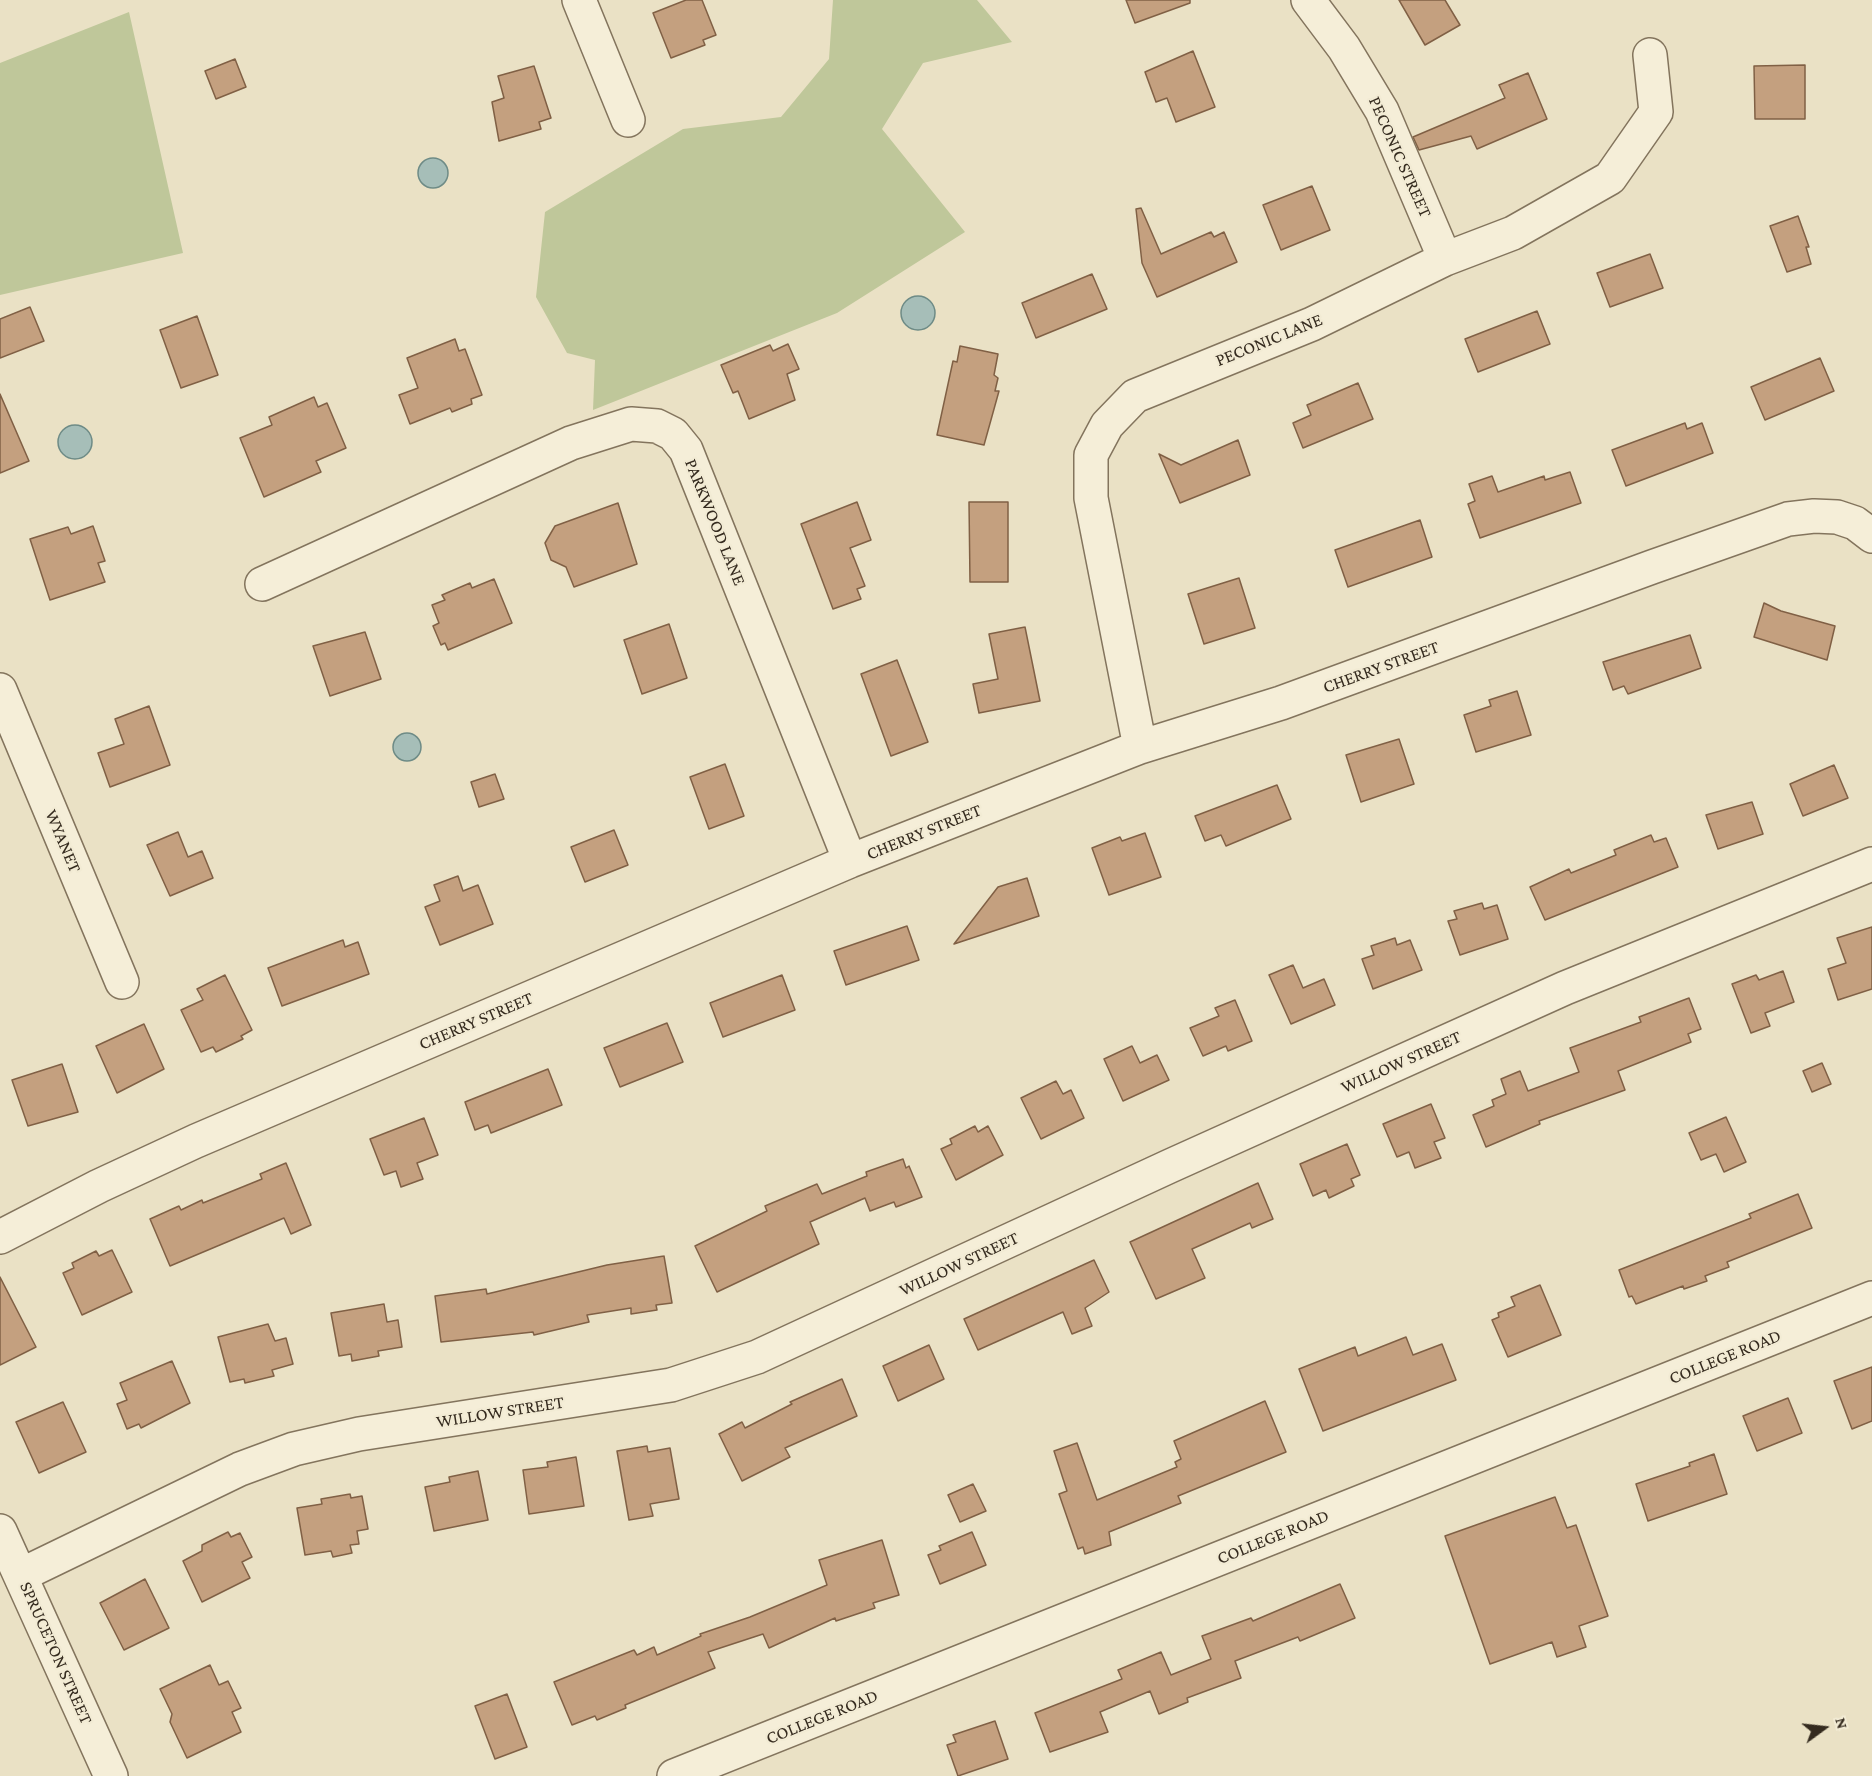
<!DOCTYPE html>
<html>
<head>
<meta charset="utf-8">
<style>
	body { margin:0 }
	#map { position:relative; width:1872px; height:1776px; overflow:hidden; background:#eae1c5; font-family:"Crimson Pro",serif }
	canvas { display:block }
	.north { position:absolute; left:1794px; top:1698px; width:60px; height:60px; -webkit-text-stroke:4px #f2ebd4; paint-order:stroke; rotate:75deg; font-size:16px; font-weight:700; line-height:24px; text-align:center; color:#352b1f }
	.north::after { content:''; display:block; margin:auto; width:21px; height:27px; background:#352b1f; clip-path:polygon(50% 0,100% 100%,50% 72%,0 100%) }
</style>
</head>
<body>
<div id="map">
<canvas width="1872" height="1776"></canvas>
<div class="north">N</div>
</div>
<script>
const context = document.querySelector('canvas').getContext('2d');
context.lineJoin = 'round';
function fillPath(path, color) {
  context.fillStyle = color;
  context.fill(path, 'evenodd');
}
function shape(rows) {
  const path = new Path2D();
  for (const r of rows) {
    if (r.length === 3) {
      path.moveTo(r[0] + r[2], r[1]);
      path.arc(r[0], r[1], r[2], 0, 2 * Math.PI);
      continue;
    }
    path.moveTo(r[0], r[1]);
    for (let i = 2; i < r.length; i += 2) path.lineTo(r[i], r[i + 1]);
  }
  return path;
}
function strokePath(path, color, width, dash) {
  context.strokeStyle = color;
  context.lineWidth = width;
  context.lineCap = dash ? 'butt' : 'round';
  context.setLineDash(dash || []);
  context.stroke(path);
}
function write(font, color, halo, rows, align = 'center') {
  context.font = font + ' "Crimson Pro",serif';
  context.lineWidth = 4.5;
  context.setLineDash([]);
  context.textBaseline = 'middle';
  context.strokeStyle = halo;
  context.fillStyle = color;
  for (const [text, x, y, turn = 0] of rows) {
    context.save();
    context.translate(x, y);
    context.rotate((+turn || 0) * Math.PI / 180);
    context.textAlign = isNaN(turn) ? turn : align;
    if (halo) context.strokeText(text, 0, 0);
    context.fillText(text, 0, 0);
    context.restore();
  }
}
const green = shape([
	[833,0,977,0,1012,42,923,63,882,129,965,232,837,313,593,410,595,360,567,353,536,297,545,212,683,129,781,117,829,59],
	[129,12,183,253,0,295,0,63]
]);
const water = shape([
	[433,173,15],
	[918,313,17],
	[75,442,17],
	[407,747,14]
]);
const building = shape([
	[686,0,702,0,716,35,703,40,705,45,671,58,653,13,686,0],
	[1126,0,1190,0,1190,3,1135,23,1126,0],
	[1399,0,1445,0,1460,25,1425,45,1399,0],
	[1193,51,1215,107,1176,122,1167,98,1156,102,1145,72,1193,51],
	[235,59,246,87,216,99,205,71,235,59],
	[1805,65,1805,119,1755,119,1754,66,1805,65],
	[534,66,551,118,539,122,541,129,499,141,492,102,504,98,498,76,534,66],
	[1528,73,1547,119,1477,149,1471,136,1419,150,1413,137,1505,98,1499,85,1528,73],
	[1312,186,1330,230,1281,250,1263,205,1312,186],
	[1141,208,1161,254,1211,232,1214,237,1224,232,1237,262,1157,297,1142,263,1136,209,1141,208],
	[1798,216,1809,247,1806,247,1811,264,1787,272,1770,226,1798,216],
	[1650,254,1663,288,1610,307,1597,273,1650,254],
	[1092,274,1107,309,1036,338,1022,303,1092,274],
	[30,307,44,341,0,358,0,319,30,307],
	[1537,311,1550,344,1478,372,1465,339,1537,311],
	[197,316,218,375,181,388,160,330,197,316],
	[455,339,459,351,465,349,482,395,471,399,472,404,452,412,450,408,410,424,399,395,418,388,407,358,455,339],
	[788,344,799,369,787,374,795,400,749,419,738,391,733,393,721,365,770,345,773,351,788,344],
	[960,346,998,354,994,375,998,378,995,391,999,391,984,445,937,435,953,361,957,362,960,346],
	[1820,358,1834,391,1765,420,1751,387,1820,358],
	[1358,383,1373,419,1303,448,1293,423,1311,415,1307,405,1358,383],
	[0,394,29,461,0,473,0,394],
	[314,397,318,407,327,403,346,448,316,461,321,472,264,497,240,438,272,425,269,417,314,397],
	[1685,423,1687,429,1702,423,1713,453,1626,486,1612,450,1685,423],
	[1238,440,1250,475,1180,503,1159,454,1181,465,1238,440],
	[1570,472,1581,503,1480,538,1468,504,1475,501,1469,484,1492,476,1498,492,1544,476,1545,480,1570,472],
	[857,502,871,540,850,548,865,586,857,589,861,599,833,609,801,524,857,502],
	[969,502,1008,502,1008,582,970,582,969,502],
	[618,503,637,564,574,587,566,567,551,560,545,543,555,526,618,503],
	[1420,520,1432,557,1348,587,1335,550,1420,520],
	[93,526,105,561,98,563,105,582,50,600,30,539,68,527,71,534,93,526],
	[1239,578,1255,628,1204,644,1188,594,1239,578],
	[494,579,512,623,448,650,445,643,441,645,433,626,439,623,432,605,445,600,442,595,470,583,472,588,494,579],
	[1764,603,1781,611,1835,626,1827,660,1754,637,1764,603],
	[669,624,687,678,642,694,624,640,669,624],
	[1025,627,1040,701,979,713,973,684,998,679,989,634,1025,627],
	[365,632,381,679,330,696,313,646,365,632],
	[1690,635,1701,668,1628,694,1624,686,1613,690,1603,662,1690,635],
	[897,660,928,742,891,756,861,674,897,660],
	[1517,691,1531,735,1476,752,1464,715,1491,706,1489,700,1517,691],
	[149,706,170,765,110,787,98,753,124,744,115,719,149,706],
	[1399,739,1414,784,1361,802,1346,755,1399,739],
	[725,764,744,816,709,829,690,777,725,764],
	[1834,765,1848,798,1803,816,1790,784,1834,765],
	[495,774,504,799,479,807,471,782,495,774],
	[1277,785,1291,819,1226,846,1221,835,1205,841,1195,816,1277,785],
	[1752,802,1763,834,1718,849,1706,815,1752,802],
	[614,830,628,865,585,882,571,847,614,830],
	[178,832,188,857,202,851,213,878,170,896,147,845,178,832],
	[1145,833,1161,877,1109,895,1092,848,1120,837,1122,841,1145,833],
	[1651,835,1654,842,1666,838,1678,867,1545,920,1530,887,1569,869,1571,873,1616,855,1614,850,1651,835],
	[458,876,463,891,478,885,493,924,440,945,425,907,440,901,434,885,458,876],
	[1027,878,1039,916,954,944,998,887,1027,878],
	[1482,903,1484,909,1497,905,1508,939,1460,955,1448,921,1457,919,1454,911,1482,903],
	[907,926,919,960,846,985,834,951,907,926],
	[1872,927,1872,989,1838,1000,1828,969,1846,963,1837,938,1872,927],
	[1395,938,1397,945,1410,940,1422,970,1373,989,1362,959,1374,955,1371,946,1395,938],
	[343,940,345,947,358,942,369,974,282,1006,268,968,343,940],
	[1293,965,1303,988,1324,979,1335,1005,1291,1024,1269,975,1293,965],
	[1783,971,1794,1002,1765,1013,1770,1026,1751,1033,1732,984,1756,975,1759,980,1783,971],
	[225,975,252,1030,241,1036,243,1039,216,1052,213,1047,201,1052,181,1010,203,1000,197,989,225,975],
	[782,975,795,1010,723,1037,710,1003,782,975],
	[1689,998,1701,1029,1688,1034,1691,1042,1618,1071,1625,1090,1539,1121,1540,1124,1486,1147,1473,1115,1494,1106,1492,1100,1506,1094,1501,1079,1520,1071,1528,1091,1579,1072,1570,1048,1641,1022,1639,1017,1689,998],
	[1235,1000,1252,1041,1228,1051,1226,1046,1203,1056,1190,1028,1219,1016,1215,1008,1235,1000],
	[667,1023,683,1062,620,1087,604,1048,667,1023],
	[144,1024,164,1069,117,1093,96,1046,144,1024],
	[1132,1046,1140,1063,1157,1055,1169,1080,1123,1101,1104,1059,1132,1046],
	[1822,1063,1831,1084,1812,1092,1803,1071,1822,1063],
	[62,1064,78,1112,28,1126,12,1080,62,1064],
	[548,1069,562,1105,491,1133,488,1125,475,1130,465,1102,548,1069],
	[1056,1081,1063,1094,1071,1090,1084,1118,1041,1139,1021,1098,1056,1081],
	[1431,1104,1445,1138,1434,1142,1441,1158,1415,1168,1409,1152,1397,1157,1383,1124,1431,1104],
	[1726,1117,1746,1162,1724,1172,1716,1154,1701,1160,1689,1133,1726,1117],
	[424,1118,438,1155,417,1163,423,1179,401,1187,396,1171,384,1175,370,1139,424,1118],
	[975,1126,978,1132,988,1126,1003,1155,956,1180,941,1149,952,1144,950,1139,975,1126],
	[1347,1144,1360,1175,1351,1179,1354,1186,1329,1198,1326,1190,1313,1196,1300,1164,1347,1144],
	[903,1159,906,1168,909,1166,922,1197,896,1207,894,1202,870,1211,865,1198,810,1222,819,1244,717,1292,695,1246,767,1211,765,1206,817,1184,822,1194,867,1176,866,1172,903,1159],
	[286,1163,311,1225,291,1234,284,1218,170,1266,150,1219,179,1206,181,1210,202,1200,203,1203,262,1179,260,1174,286,1163],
	[1258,1183,1273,1219,1252,1228,1250,1223,1192,1249,1205,1278,1156,1299,1130,1242,1258,1183],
	[1798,1194,1812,1228,1727,1262,1729,1267,1705,1276,1707,1281,1684,1289,1683,1286,1636,1304,1632,1296,1629,1297,1619,1270,1751,1218,1749,1214,1798,1194],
	[112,1250,132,1292,82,1315,63,1273,74,1268,72,1263,96,1251,99,1256,112,1250],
	[664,1256,672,1303,656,1305,657,1310,631,1314,631,1308,587,1315,589,1322,534,1335,533,1332,441,1342,435,1296,486,1289,487,1294,607,1265,664,1256],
	[1094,1260,1109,1292,1085,1308,1092,1326,1072,1334,1063,1312,978,1350,964,1319,1094,1260],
	[0,1277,36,1347,0,1365,0,1277],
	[1540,1285,1561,1335,1508,1357,1492,1320,1499,1317,1498,1313,1515,1306,1511,1297,1540,1285],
	[384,1304,387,1322,398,1320,402,1347,378,1351,379,1356,352,1361,351,1354,339,1356,331,1313,384,1304],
	[268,1324,275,1341,286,1338,293,1364,272,1370,274,1376,245,1383,244,1379,230,1382,218,1337,268,1324],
	[1406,1337,1413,1355,1442,1344,1456,1380,1323,1431,1299,1369,1355,1347,1358,1356,1406,1337],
	[929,1345,944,1379,898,1401,883,1366,929,1345],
	[172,1361,190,1403,141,1428,139,1424,127,1429,117,1404,127,1400,120,1383,172,1361],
	[1872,1367,1872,1421,1852,1429,1834,1381,1872,1367],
	[842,1379,857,1416,785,1448,790,1457,742,1481,719,1434,742,1422,745,1428,792,1404,790,1402,842,1379],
	[1788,1398,1802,1433,1757,1451,1743,1416,1788,1398],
	[1265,1401,1286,1452,1178,1496,1181,1503,1109,1532,1111,1545,1085,1554,1083,1547,1078,1549,1059,1494,1067,1491,1054,1451,1077,1443,1097,1500,1177,1467,1175,1462,1181,1459,1174,1441,1265,1401],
	[63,1402,86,1452,39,1473,16,1422,63,1402],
	[647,1446,648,1452,670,1448,679,1499,650,1504,653,1516,629,1520,617,1451,647,1446],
	[1714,1454,1727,1494,1648,1521,1636,1484,1690,1466,1689,1463,1714,1454],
	[576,1457,584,1506,529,1514,523,1470,548,1467,547,1462,576,1457],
	[478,1471,488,1520,434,1531,425,1487,450,1482,449,1477,478,1471],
	[973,1484,986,1511,960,1522,948,1495,973,1484],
	[350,1494,351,1498,362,1496,368,1529,357,1531,359,1544,350,1545,352,1553,333,1557,331,1551,305,1555,297,1508,322,1504,321,1499,350,1494],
	[1555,1497,1567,1528,1576,1525,1608,1616,1579,1626,1586,1647,1557,1657,1552,1642,1490,1664,1445,1536,1555,1497],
	[228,1532,231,1537,240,1533,252,1557,242,1562,250,1578,202,1602,183,1561,202,1551,202,1545,228,1532],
	[972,1532,986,1565,940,1584,928,1555,941,1550,939,1546,972,1532],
	[882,1540,899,1595,873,1603,875,1608,836,1621,835,1618,769,1648,763,1634,708,1652,715,1668,625,1705,626,1708,597,1720,595,1716,572,1725,554,1682,634,1650,637,1655,654,1647,657,1655,701,1636,700,1634,750,1617,827,1585,819,1560,882,1540],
	[145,1579,169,1628,124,1650,100,1603,145,1579],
	[1340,1584,1355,1618,1300,1641,1298,1637,1235,1661,1241,1678,1187,1698,1188,1702,1159,1714,1150,1691,1100,1712,1108,1732,1050,1752,1035,1713,1122,1679,1118,1670,1161,1652,1171,1675,1211,1659,1202,1636,1251,1618,1253,1621,1340,1584],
	[210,1665,219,1685,228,1681,241,1708,232,1712,241,1732,187,1758,170,1722,172,1714,160,1689,210,1665],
	[507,1694,527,1747,495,1759,475,1706,507,1694],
	[995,1721,1008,1759,958,1776,947,1745,956,1742,953,1735,995,1721]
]);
const minor = shape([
	[579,0,628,120],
	[1308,0,1344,48,1382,111,1445,259],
	[262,584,571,443,631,424,657,426,673,434,686,450,850,861],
	[0,690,122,982],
	[1140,747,1091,498,1091,455,1107,425,1135,396,1312,324,1445,259,1513,233,1610,178,1656,112,1650,55],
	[0,1237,99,1186,196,1141,850,861,1140,747,1281,703,1652,567,1788,519,1814,516,1837,517,1855,523,1872,536],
	[0,1531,111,1776],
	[21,1575,240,1469,294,1449,359,1434,671,1385,757,1357,1170,1166,1565,988,1872,864],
	[674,1776,1872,1298]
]);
const streetNames = [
	["PECONIC STREET",1400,157,66],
	["PECONIC LANE",1269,340,-22],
	["PARKWOOD LANE",715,522,68],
	["CHERRY STREET",1381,667,-20],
	["CHERRY STREET",924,832,-22],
	["WYANET",63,841,67],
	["CHERRY STREET",476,1021,-23],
	["WILLOW STREET",1401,1062,-24],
	["WILLOW STREET",959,1264,-25],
	["COLLEGE ROAD",1725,1357,-22],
	["WILLOW STREET",500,1412,-9],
	["COLLEGE ROAD",1273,1537,-22],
	["SPRUCETON STREET",56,1653,66],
	["COLLEGE ROAD",822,1717,-22]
];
fillPath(green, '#bfc79a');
fillPath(water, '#a6beb8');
strokePath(water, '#6e8b86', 1.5);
fillPath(building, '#c4a07f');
strokePath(building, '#806045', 1.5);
strokePath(minor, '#83745d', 36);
strokePath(minor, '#f5eed8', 33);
write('18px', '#352b1f', '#f2ebd4', streetNames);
</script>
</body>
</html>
